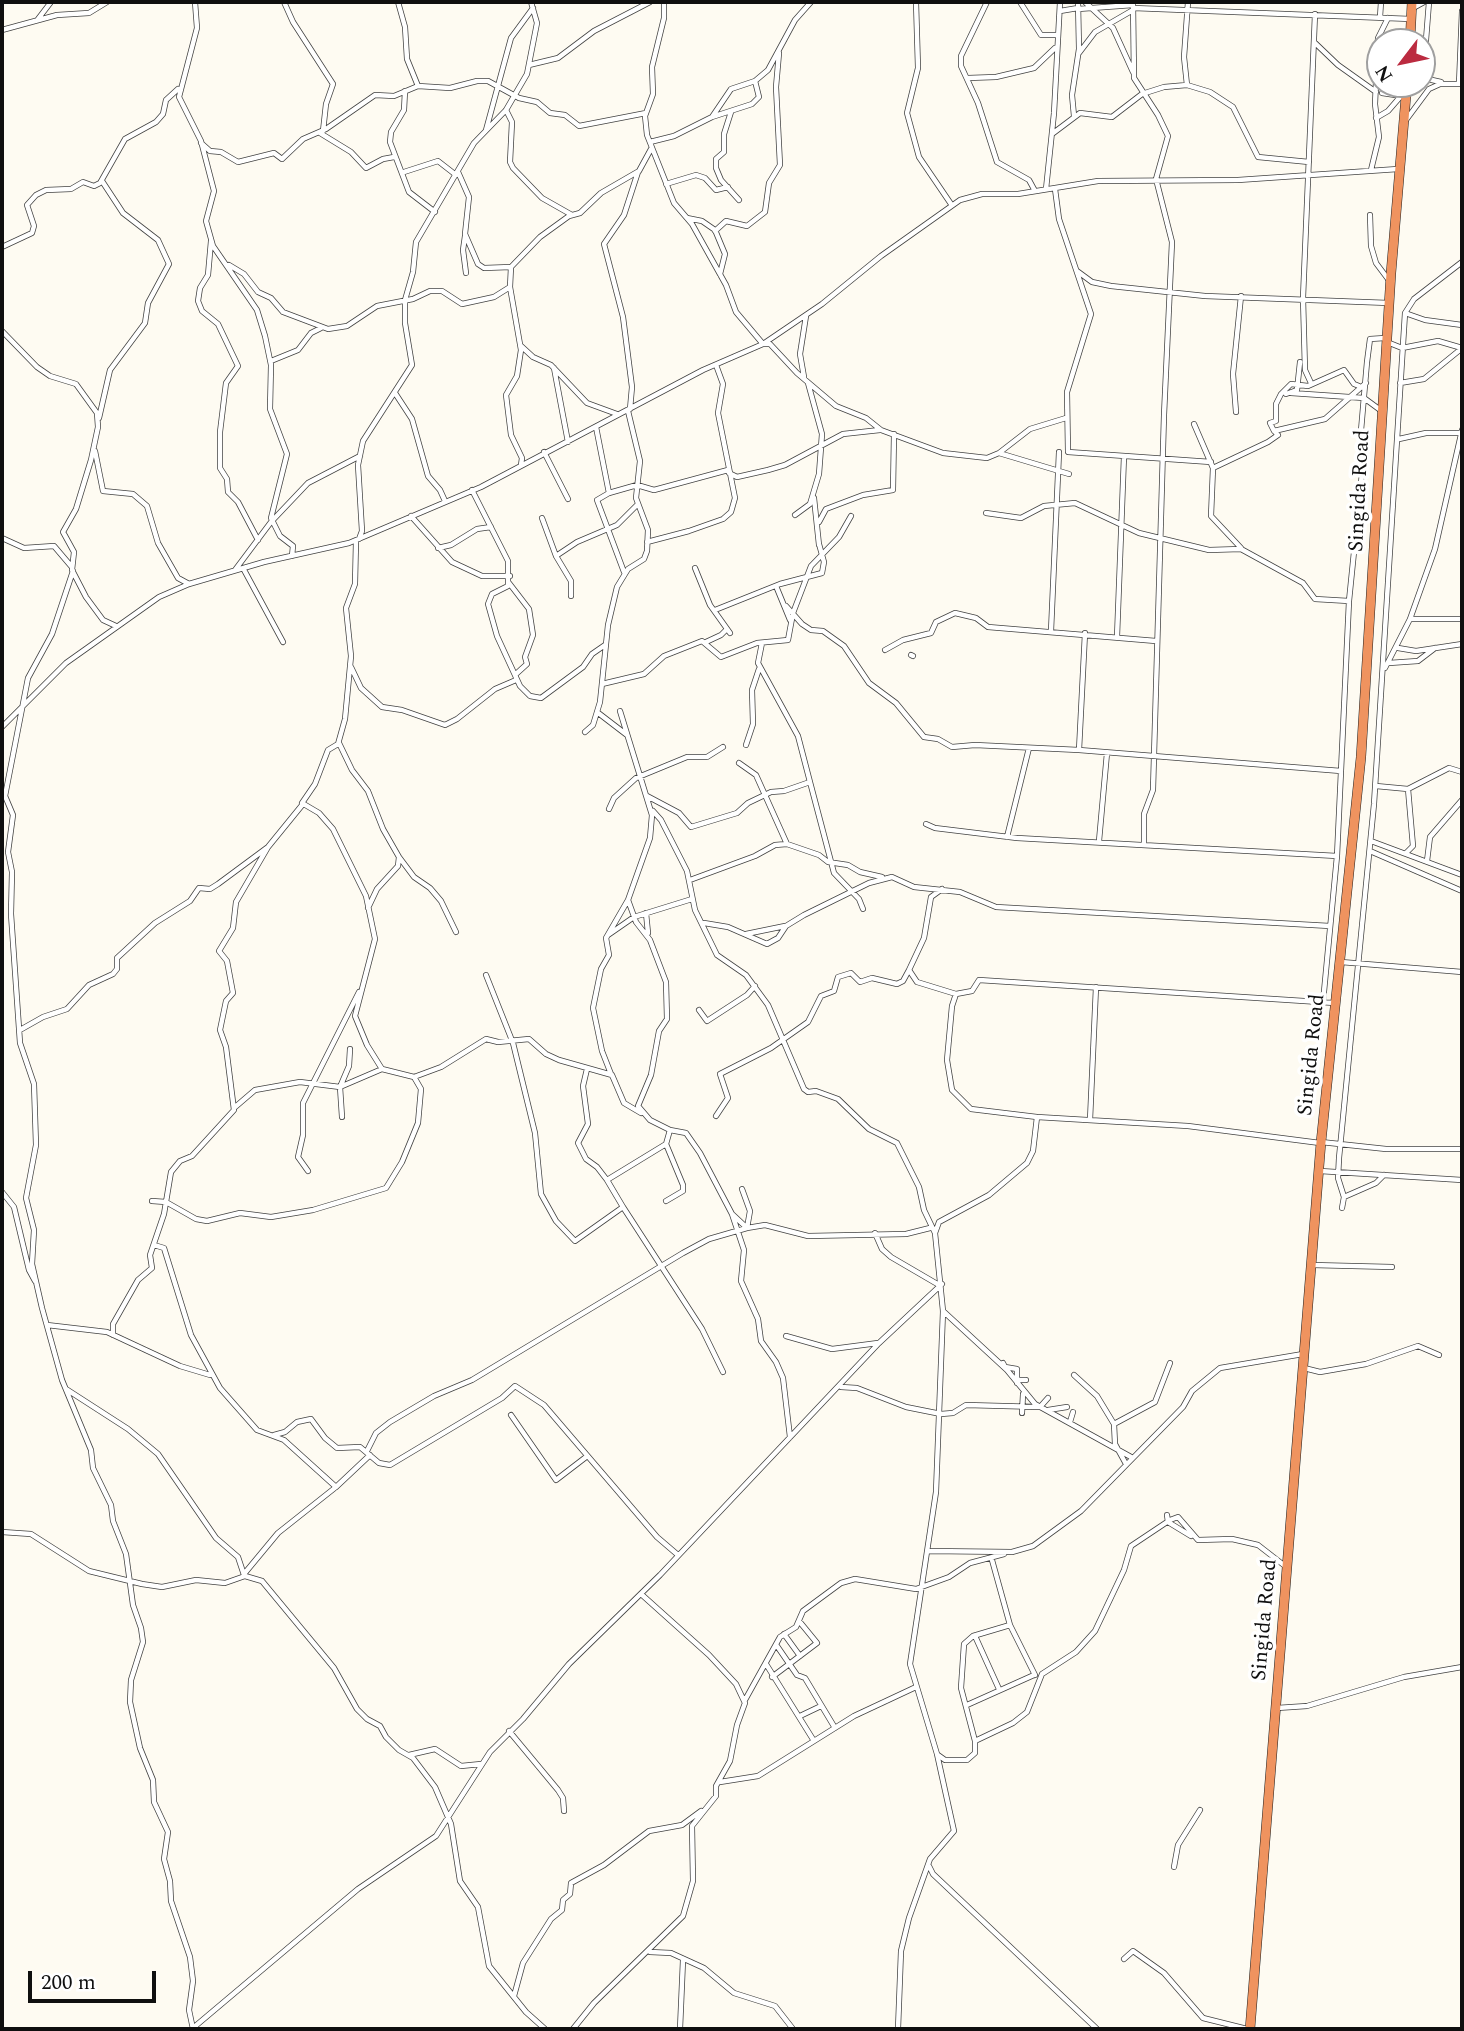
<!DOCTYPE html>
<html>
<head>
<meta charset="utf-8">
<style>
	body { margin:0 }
	#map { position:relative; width:1464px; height:2031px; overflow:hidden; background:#fefbf2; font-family:Spectral,serif }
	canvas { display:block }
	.frame { position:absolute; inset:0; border:4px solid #0f0f0f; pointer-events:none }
	.north { position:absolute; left:1366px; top:28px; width:70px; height:70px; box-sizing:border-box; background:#fff; border:2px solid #9f9f9f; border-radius:50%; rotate:238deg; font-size:19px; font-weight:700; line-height:28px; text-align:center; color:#0f0f0f }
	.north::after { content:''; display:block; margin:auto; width:24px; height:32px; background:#bb2b40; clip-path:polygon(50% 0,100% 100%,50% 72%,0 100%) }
	.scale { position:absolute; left:28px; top:1971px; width:128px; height:32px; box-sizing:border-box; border:4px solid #0f0f0f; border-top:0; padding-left:9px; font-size:21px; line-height:24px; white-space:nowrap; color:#0f0f0f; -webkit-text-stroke:5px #fff; paint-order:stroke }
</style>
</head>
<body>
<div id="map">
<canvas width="1464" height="2031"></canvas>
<div class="frame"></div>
<div class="north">N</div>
<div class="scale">200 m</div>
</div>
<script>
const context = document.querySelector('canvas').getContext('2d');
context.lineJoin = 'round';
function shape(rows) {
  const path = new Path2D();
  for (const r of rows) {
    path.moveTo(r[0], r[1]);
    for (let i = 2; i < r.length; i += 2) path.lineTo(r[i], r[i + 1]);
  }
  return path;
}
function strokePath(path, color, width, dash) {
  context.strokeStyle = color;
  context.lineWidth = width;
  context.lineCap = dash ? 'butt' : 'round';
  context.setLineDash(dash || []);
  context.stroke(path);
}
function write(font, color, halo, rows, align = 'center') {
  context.font = font + ' Spectral,serif';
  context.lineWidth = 7;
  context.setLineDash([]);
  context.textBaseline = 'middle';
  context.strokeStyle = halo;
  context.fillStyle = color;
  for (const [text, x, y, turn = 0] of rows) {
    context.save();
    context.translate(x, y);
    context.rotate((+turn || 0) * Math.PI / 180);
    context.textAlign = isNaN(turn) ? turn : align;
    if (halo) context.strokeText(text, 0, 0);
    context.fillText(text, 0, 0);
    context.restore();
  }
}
const street = shape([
	[195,2,197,28,179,97,201,141,214,191,206,221,213,246,257,310,265,336,271,365,270,409,287,454,271,518,280,536,293,546,292,556],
	[284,2,293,22,333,84,326,104,323,131],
	[398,2,405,27,407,59,418,86],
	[664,2,664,18,652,67,653,94,645,116,647,135,674,203,692,224,726,285,736,312,763,344,770,344,797,373,836,406,866,418,881,430,943,453,987,458,999,453,1030,429,1066,418],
	[916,2,918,68,907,113,919,157,951,204],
	[987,2,961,56,961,66,978,103,997,162,1029,180,1035,191],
	[1020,2,1041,35,1057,35],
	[1085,2,1113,28,1133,72],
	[1133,2,1134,78,1158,115,1168,136,1156,179,1172,242,1164,415,1153,790,1144,814,1144,845],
	[1133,8,1411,19],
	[1413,8,1424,2],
	[1078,9,1133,5],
	[1060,11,1078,8],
	[1380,17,1381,2],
	[38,19,51,2],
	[2,30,57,15,89,13,107,2],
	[1314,42,1338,65,1376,92],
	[1079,53,1095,32,1133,10],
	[529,65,558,58,594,31,650,2],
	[968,78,996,77,1034,68,1055,48],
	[1423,78,1429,2],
	[1423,78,1441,82],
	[1459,84,1462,11],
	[1187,85,1184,57,1188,2],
	[405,91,404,110,391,132,390,142,409,192,435,212],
	[1382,93,1402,96],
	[506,110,512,122,510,162,513,168,542,198,572,215],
	[731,112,724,134,724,152,716,159,716,168,721,180,739,200],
	[1074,116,1072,95,1079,49,1078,2],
	[712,117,731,89,755,81,768,70,795,20,811,2],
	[1376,118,1388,111,1401,96],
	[1406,120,1429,89,1440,84,1462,84],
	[486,130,511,38,533,8],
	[320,133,351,152,366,168,383,159,394,157],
	[1052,134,1080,113,1112,117,1142,94,1164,87,1187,85,1210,92,1233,107,1258,157,1309,162],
	[650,142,674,136,712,117,752,104,759,97,755,81],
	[201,143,210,151,221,152,238,162,274,153,282,159,303,139,326,129,375,95,394,96,418,86,450,88,477,81,488,81,519,98,537,102,550,113,565,115,579,126,646,113],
	[1371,170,1379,137,1375,104,1378,38,1388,18],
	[404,172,438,161,456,175],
	[458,172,469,197,465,234,478,264,484,268,511,267],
	[666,184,696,175,705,178,716,190,728,187],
	[1046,189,1054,113,1060,2],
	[1055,189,1059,219,1091,314,1067,392,1068,452,1211,462],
	[1370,215,1371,246,1376,263,1388,279],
	[687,218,702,221,715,230,725,254,720,274],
	[715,231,726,221,747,226,765,212,769,183,780,165,776,87,779,53],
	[465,236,463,250,466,273],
	[211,241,208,275,200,288,198,301,202,311,218,324,238,366,226,383,220,432,220,468,227,479,228,492,238,502,258,540],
	[2,247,32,233,34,226,27,205,36,195,46,190,71,189,83,182,94,186,100,183,125,139,156,122,163,114,166,100,178,89],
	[229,265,244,274,258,292,271,298,283,312,328,329,347,326,377,306,413,299,430,291,442,291,462,304,494,297,510,287],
	[1077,271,1092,282,1111,286,1205,296,1389,303],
	[1405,313,1425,320,1462,325],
	[2,331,37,367,50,376,76,384,97,413,98,427,91,460,76,509,63,532,74,552,72,570,86,597,103,620,116,626],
	[1387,342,1402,348,1438,341,1462,348],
	[521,346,533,357,551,365,587,403,617,414],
	[271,361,298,350,311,333,321,328],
	[554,368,568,442],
	[804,377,800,354,806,316],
	[1311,383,1305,370,1303,298,1315,14],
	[1400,383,1424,379,1461,349],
	[395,393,412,419,428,476,440,490,445,501],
	[1291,393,1364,398,1383,412],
	[1286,394,1297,390,1300,362],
	[630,409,632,387,623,317,604,244,624,215,638,172],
	[1236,412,1233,374,1241,296],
	[99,418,110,370,145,323,148,303,169,264,158,240,123,213,102,181],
	[1194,424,1213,468,1211,516,1241,548],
	[596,427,609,493],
	[1274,431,1270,423,1276,421,1276,404,1281,394,1291,384,1308,386,1344,370,1354,384,1359,386],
	[1399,439,1426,433,1461,433],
	[95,451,103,491,133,494,147,506,158,543,178,578,189,584],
	[544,452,568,499],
	[999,453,1069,474],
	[521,465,522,458,511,435,506,395,517,376,521,350,510,287,511,267,540,237,569,216,580,213,601,193,639,171,651,149],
	[1213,468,1268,442,1278,435,1274,431,1325,419,1366,383],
	[729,473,737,477,768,470,785,465,843,434,880,430],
	[472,490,508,561,508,586,492,594,488,604,497,636,520,686,530,696,541,698,583,667,592,654,605,645],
	[814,498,819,545],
	[986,513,1021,518,1044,506,1075,503,1139,533,1209,550,1241,549,1303,583,1315,599,1349,601],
	[795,515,810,504,819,474,822,434,808,383],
	[411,516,452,562,482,576,510,576],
	[542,518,556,556,571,581,571,596],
	[819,522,826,509,863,495,893,490,894,434],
	[2,538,24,548,54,546,71,566],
	[359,539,362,531,358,465,363,441,412,365,405,323,405,300,413,272,416,242,474,143,506,110,527,74,537,23,531,2],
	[356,541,355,584,346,608,351,656,345,719,338,744,328,750,315,784,302,803,319,813,333,829,366,896,375,939,355,1016,367,1045,382,1069,414,1077,441,1067,486,1039,498,1042,529,1039,546,1054,559,1060,612,1075,624,1103,641,1113],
	[647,542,689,531,723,519,731,512,735,498,718,413,723,384,716,365],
	[438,548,451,545,477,529,491,527],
	[556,556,577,542,617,525,637,505],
	[243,568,283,642],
	[695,568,710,605,730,633],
	[235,570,271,522,308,483,360,456],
	[73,571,52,634,28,678,5,796,13,815,8,852,12,872,11,914,20,1043,34,1084,36,1145,26,1198,34,1230,32,1264,42,1308,62,1380,91,1450,93,1468,111,1505,113,1521,126,1554,133,1605,141,1628,143,1642,131,1680,130,1702,140,1748,153,1780,154,1802,168,1832,164,1859,170,1881,171,1901,190,1957,193,1981,189,2010,193,2029],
	[624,572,597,500,609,493,637,485,654,490,728,470],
	[509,583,529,609,533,635,525,657,527,664,516,674],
	[776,586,790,620],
	[786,606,802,624,811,630,823,631,844,646,869,683,896,703,924,737,938,739,952,747,975,745,1079,750,1341,771],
	[715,610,780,584,822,573,824,562,819,544],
	[1410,619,1462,619],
	[1051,631,1059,452],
	[1117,637,1124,456],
	[706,642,721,635,727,629],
	[762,643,758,663,798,736,810,782],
	[1398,648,1416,651,1462,644],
	[885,650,903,640,931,633,936,622,955,613,976,618,988,627,1156,641],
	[911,655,913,656],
	[1389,663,1418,661,1435,648],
	[351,667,361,688,382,707,402,710,445,725,457,719,495,689,516,680],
	[1385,668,1410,619,1435,549,1462,430],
	[602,684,644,674,664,656,702,641,721,657,757,643,788,640,793,613,811,566,839,537,851,516],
	[620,711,652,815,650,838,628,900,636,922,650,940,666,982,667,1019,659,1031,651,1075,638,1106,650,1120,670,1130,686,1133,700,1153,732,1214,744,1250,741,1281,758,1319,761,1341,776,1362,783,1378,790,1437],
	[597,712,627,735],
	[2,727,66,663,159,597,189,584,264,562,349,543,481,487,703,370,763,344,822,304,881,256,960,200,982,194,1018,194,1098,181,1238,180,1398,169],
	[585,732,593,725,600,702,608,625,617,587,628,569,644,559,647,551,648,530,636,498,640,461,628,411],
	[339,743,352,770,368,791,383,829,399,857,398,866,377,889,368,908],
	[746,745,753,724,752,690,759,669],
	[1079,750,1085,633],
	[739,763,756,775,787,844],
	[1376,786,1408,789,1449,768,1462,772],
	[647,796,679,813,691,827,737,813,748,803,771,792,784,791,810,782,834,873,859,899,863,909],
	[609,809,614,798,636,778,687,757,707,757,723,747],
	[653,811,661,820,687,871,695,910,717,955,746,975,768,1005,804,1089,808,1092,816,1091,838,1099,869,1129,897,1143,919,1187,924,1210,935,1233],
	[926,824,935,828,1017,838,1337,856],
	[1007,837,1029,748],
	[1099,841,1107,753],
	[1371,841,1462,875],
	[1370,851,1462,891],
	[1406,853,1413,846,1408,789],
	[399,857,414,877,430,888,441,901,456,932],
	[1427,861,1430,837,1462,800],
	[690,880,755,856,775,845,787,844,819,855,828,862,848,865,860,872,882,877],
	[942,889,931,897,924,938,909,970,917,982,956,994],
	[646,913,648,933],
	[704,923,728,927,767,944,778,938,786,926,804,915,869,883,892,877,914,887,960,892,996,907,1330,926],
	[746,934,785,926],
	[608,935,634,917,692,899],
	[1341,962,1462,972],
	[486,975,513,1043,535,1133,541,1194,556,1221,575,1241,623,1207,607,1180,666,1144,670,1130],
	[1323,1002,1337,856,1349,601,1362,473,1360,442,1367,362,1370,339,1385,338],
	[699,1010,707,1021,747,995,755,986],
	[20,1030,43,1017,67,1009,89,985,113,974,117,969,117,958,155,923,190,901,199,888,210,889,218,884,268,847,303,804],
	[587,1069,583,1086,588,1124,578,1143,586,1159,597,1167,607,1180],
	[611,1074,602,1051,593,1008,601,969,609,955,606,938,628,900],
	[234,1108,255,1090,300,1082,340,1087,382,1069],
	[716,1116,728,1098,720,1074,771,1048,808,1022,821,996,834,991,838,977,851,973,860,982,872,978,897,984,903,981,909,970],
	[342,1117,340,1087,349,1066,350,1049],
	[1037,1117,971,1109,952,1090,947,1060,952,1006,956,994,972,991,979,980,1335,1003],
	[1090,1120,1096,987],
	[1321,1142,1386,1149,1462,1149],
	[666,1144,683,1185,683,1191,666,1201],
	[308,1171,298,1157,303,1135,303,1103,359,992],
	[1320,1171,1462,1180],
	[2,1192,14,1207,29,1270,35,1281],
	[1344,1197,1338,1178,1339,1158,1374,804,1405,313,1414,299,1462,262],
	[152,1201,166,1202,196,1219,207,1221,240,1213,271,1217,313,1210,386,1188,402,1162,418,1123,421,1089,414,1077],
	[623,1207,702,1329,723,1372],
	[1342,1208,1344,1197,1376,1183,1384,1175],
	[732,1214,747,1228,765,1225,808,1236,906,1234,930,1228],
	[875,1233,882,1249,891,1257,939,1285],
	[154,1245,164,1248,191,1335,220,1388,257,1430,284,1440,336,1487,278,1533,244,1574],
	[1312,1265,1392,1267],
	[943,1311,1007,1370,1035,1404,1131,1457],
	[47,1325,107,1332,180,1366,210,1375],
	[113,1335,113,1324,138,1280,152,1268,150,1255,164,1214,171,1172,180,1161,192,1156,234,1110,226,1047,220,1030,226,1001,233,993,227,961,219,951,233,928,236,902,268,847],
	[786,1336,832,1349,878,1343],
	[1003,1363,1005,1367,1017,1369,1017,1383],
	[1304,1368,1320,1372,1366,1364,1418,1346,1439,1355],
	[1074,1375,1097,1396,1114,1424],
	[1019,1380,1026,1380],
	[841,1387,857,1388,906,1407,941,1414,953,1413,966,1405,1040,1407,1048,1398],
	[66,1389,128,1429,158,1454,216,1538,238,1557,244,1575],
	[1048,1410,1067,1407],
	[1022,1413,1023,1394],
	[511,1415,556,1480,586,1457],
	[1070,1422,1073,1412],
	[274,1435,285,1432,297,1422,311,1419,325,1438,337,1448,360,1447,379,1463,390,1465,502,1398,515,1386,544,1405,657,1537,678,1555],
	[367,1451,376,1433,390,1422,434,1396,472,1380,683,1253,709,1239,747,1228,750,1211,742,1189],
	[1126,1464,1115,1444,1114,1424,1155,1402,1170,1363],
	[336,1487,370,1455],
	[1167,1515,1168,1522,1191,1536],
	[2,1532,31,1534,89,1571,142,1584,162,1587,196,1580,225,1583,245,1576,262,1581,334,1668,357,1709,367,1719,380,1726,386,1737,399,1750,413,1758,435,1787,451,1824,460,1881,478,1907,489,1966,526,2012,545,2029],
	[929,1551,1012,1552,1033,1546,1081,1511,1183,1407,1192,1391,1220,1368,1303,1354],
	[992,1560,1010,1625,1035,1675],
	[784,1634,800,1656],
	[975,1636,999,1689],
	[777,1646,797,1675,805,1678,835,1728],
	[766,1664,814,1741],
	[772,1677,817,1643,799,1621],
	[745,1700,780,1637,796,1627,803,1611,841,1583,855,1579,916,1589,949,1577,970,1563,1004,1554],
	[967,1705,1034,1675],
	[1277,1708,1307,1706,1404,1677,1462,1667],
	[800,1716,821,1706],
	[509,1731,558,1790,563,1798,564,1811],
	[975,1741,961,1688,964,1644,973,1636,1010,1625],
	[409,1755,435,1749,461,1766,481,1764],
	[938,1755,945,1760,967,1760,975,1753,975,1741,1013,1723,1027,1712,1042,1674,1076,1652,1095,1631,1124,1570,1131,1546,1170,1520,1178,1517,1198,1540,1232,1539,1258,1545,1285,1566],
	[720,1782,758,1776,854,1716,916,1687],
	[929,1866,933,1874,1097,2029],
	[1174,1867,1178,1845,1200,1810],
	[650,1952,671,1953,704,1968,734,1993,775,2006,793,2029],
	[1124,1959,1133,1951,1164,1973,1203,2018,1247,2029],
	[514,1996,523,1963,551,1919,562,1910,563,1900,570,1894,571,1883,604,1865,649,1831,682,1825,701,1811],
	[193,2028,358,1889,436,1836,490,1752,523,1719,569,1664,660,1575,879,1343,942,1284],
	[573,2029,594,2003,683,1916,693,1881,692,1826,716,1796,716,1786,730,1761,737,1725,745,1703,736,1684,709,1655,641,1594],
	[680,2029,683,1960],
	[898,2029,901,1951,909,1918,930,1859,954,1831,937,1754,910,1664,936,1492,943,1311,935,1233,939,1222,989,1195,1027,1163,1033,1151,1037,1117,1188,1126,1320,1143]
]);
const highway = shape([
	[1410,42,1412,2],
	[1250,2029,1321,1142,1361,757,1391,273,1407,84]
]);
const streetNames = [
	["Singida Road",1361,491,-87],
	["Singida Road",1313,1055,-84],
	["Singida Road",1266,1620,-85]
];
strokePath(street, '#424242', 6);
strokePath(highway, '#202020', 10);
strokePath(street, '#fff', 4.5);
strokePath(highway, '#ef935f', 9);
write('21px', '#0f0f0f', '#fff', streetNames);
</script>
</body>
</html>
